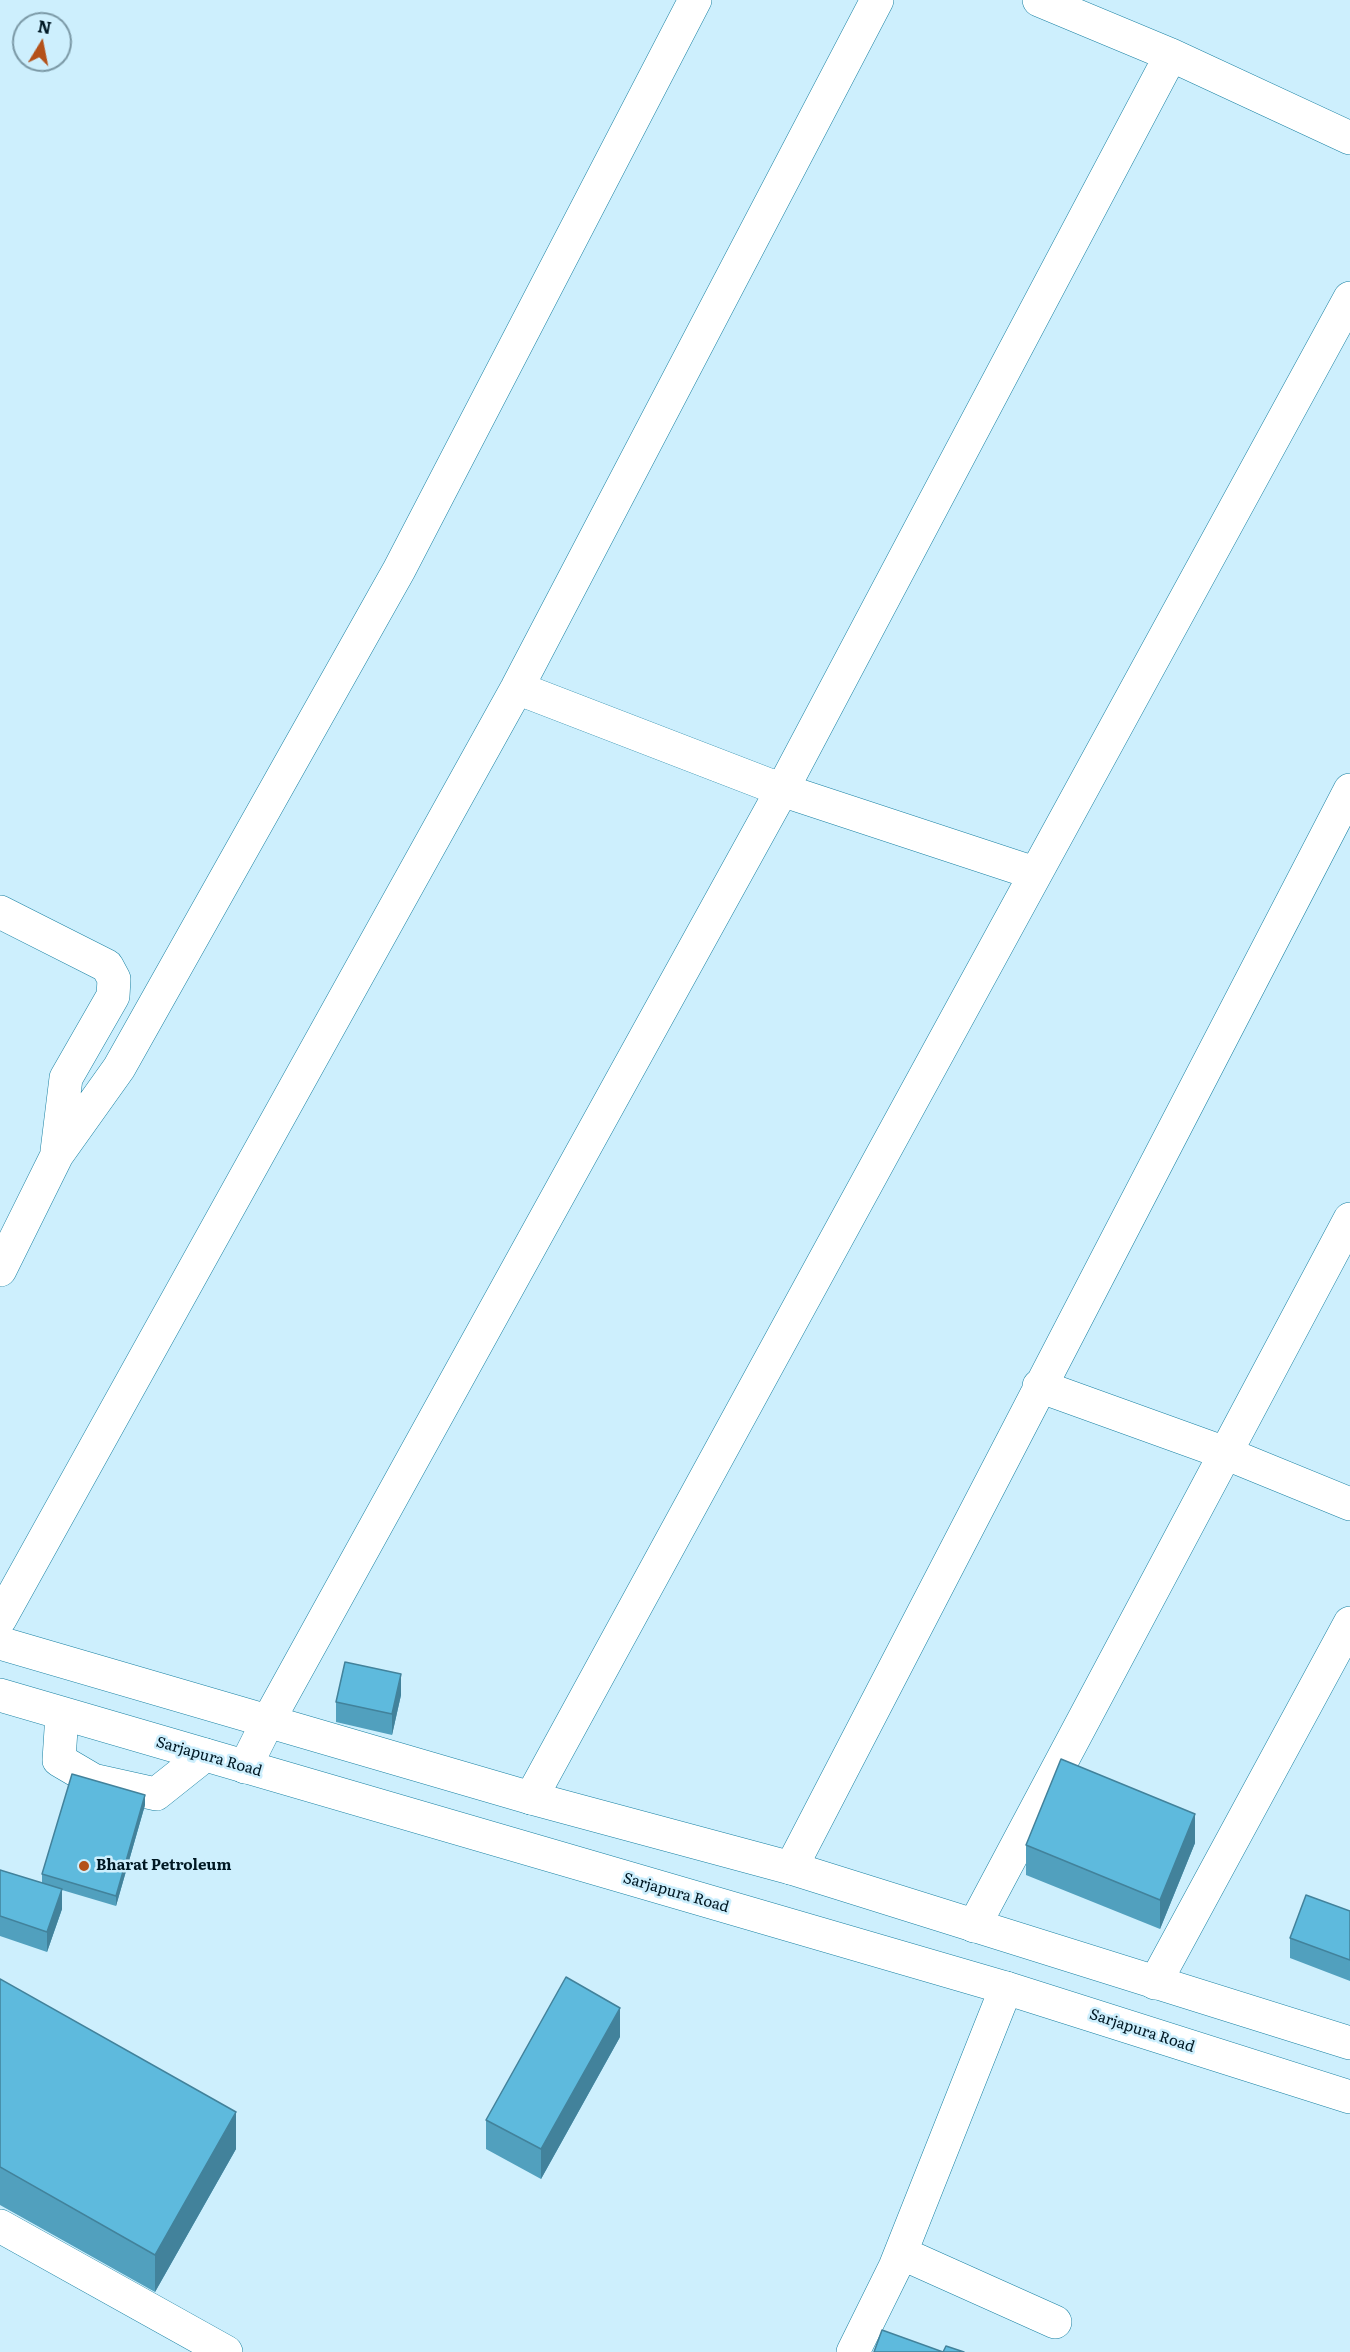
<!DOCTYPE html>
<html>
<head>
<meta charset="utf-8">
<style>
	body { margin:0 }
	#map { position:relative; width:1350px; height:2352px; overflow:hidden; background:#cdeffd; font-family:Literata,serif }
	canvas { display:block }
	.north { position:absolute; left:12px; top:12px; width:60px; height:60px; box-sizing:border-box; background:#cdeffd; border:2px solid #7b99a6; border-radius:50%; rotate:10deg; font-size:16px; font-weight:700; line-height:24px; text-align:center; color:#001823 }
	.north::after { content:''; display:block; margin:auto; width:21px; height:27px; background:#b45119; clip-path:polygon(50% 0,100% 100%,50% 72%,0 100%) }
</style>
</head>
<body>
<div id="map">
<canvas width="1350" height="2352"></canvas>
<div class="north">N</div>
</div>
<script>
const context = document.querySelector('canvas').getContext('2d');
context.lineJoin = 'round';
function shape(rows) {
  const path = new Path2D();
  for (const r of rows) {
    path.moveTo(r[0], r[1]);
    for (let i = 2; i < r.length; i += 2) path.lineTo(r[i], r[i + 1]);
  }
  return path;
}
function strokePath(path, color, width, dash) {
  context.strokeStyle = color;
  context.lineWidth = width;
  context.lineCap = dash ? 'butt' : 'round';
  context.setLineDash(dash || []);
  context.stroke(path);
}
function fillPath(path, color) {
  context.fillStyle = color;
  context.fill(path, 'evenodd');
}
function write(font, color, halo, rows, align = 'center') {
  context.font = font + ' Literata,serif';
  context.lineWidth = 5;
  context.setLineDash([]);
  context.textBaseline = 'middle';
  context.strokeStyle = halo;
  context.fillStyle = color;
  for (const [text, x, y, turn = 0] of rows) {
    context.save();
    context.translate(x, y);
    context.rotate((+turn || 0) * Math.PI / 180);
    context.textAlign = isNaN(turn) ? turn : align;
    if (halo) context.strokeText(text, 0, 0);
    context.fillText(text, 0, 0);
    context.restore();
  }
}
const minor = shape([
	[1039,0,1171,55,1350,138],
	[517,688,782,790,1034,873],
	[0,912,107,966,114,979,113,996,66,1078,57,1151],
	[0,1270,57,1155,119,1068,399,570,695,0],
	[1039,1386,1225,1453,1350,1504],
	[0,1619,517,688,877,0],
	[62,1714,59,1760,93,1780,156,1794,205,1755],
	[245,1767,267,1723,782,790,1171,55],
	[531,1798,1350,298],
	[791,1868,1350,790],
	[974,1926,1350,1219],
	[1155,1983,1350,1623],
	[0,2226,226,2352],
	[901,2253,1055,2322],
	[853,2352,895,2267,1006,1988]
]);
const major = shape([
	[0,1643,531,1798,791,1868,1350,2043],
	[0,1695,1006,1988,1350,2097]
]);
const wall = shape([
	[401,1695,392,1735,336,1722,336,1702],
	[145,1805,116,1906,62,1890,62,1909,47,1952,0,1936,0,1870,42,1883,42,1874],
	[1195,1843,1160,1929,1026,1875,1026,1845],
	[1350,1911,1350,1981,1290,1958,1290,1938],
	[0,1979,236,2149,155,2292,0,2205],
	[620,2037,541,2179,486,2149,486,2120]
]);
const shadedWall = shape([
	[401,1674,401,1695,392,1735,392,1714],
	[145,1795,145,1805,116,1906,116,1896],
	[1195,1814,1195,1843,1160,1929,1160,1900],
	[62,1889,62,1909,47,1952,47,1932],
	[620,2008,620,2037,541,2179,541,2149],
	[236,2112,236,2149,155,2292,155,2255]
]);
const building = shape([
	[345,1662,401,1674,392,1714,336,1702,345,1662],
	[1061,1759,1195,1814,1160,1900,1026,1845,1061,1759],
	[72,1774,145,1795,116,1896,42,1874,72,1774],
	[0,1870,62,1889,47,1932,0,1916,0,1870],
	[1306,1895,1350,1911,1350,1960,1290,1938,1306,1895],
	[566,1977,620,2008,541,2149,486,2120,566,1977],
	[0,1979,236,2112,155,2255,0,2167,0,1979],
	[882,2330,943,2352,874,2352,882,2330],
	[946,2346,964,2352,943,2352,946,2346]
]);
const markers = [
	[84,1866,6,"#b45119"]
];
const streetNames = [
	["Sarjapura Road",209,1757,16],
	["Sarjapura Road",676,1893,16],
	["Sarjapura Road",1142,2031,18]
];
const poiNames = [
	["Bharat Petroleum",96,1866]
];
strokePath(minor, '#1880a2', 34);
strokePath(major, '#1880a2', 34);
strokePath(minor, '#fff', 33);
strokePath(major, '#fff', 33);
fillPath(wall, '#51a0be');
fillPath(shadedWall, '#42829b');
fillPath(building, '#5ebadd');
strokePath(building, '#42829b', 1.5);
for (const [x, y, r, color] of markers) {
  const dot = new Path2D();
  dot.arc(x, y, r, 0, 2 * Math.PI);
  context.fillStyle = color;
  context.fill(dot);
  strokePath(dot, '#cdeffd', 2);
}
write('15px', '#001823', '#cdeffd', streetNames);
write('bold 15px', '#001823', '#cdeffd', poiNames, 'left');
</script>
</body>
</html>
